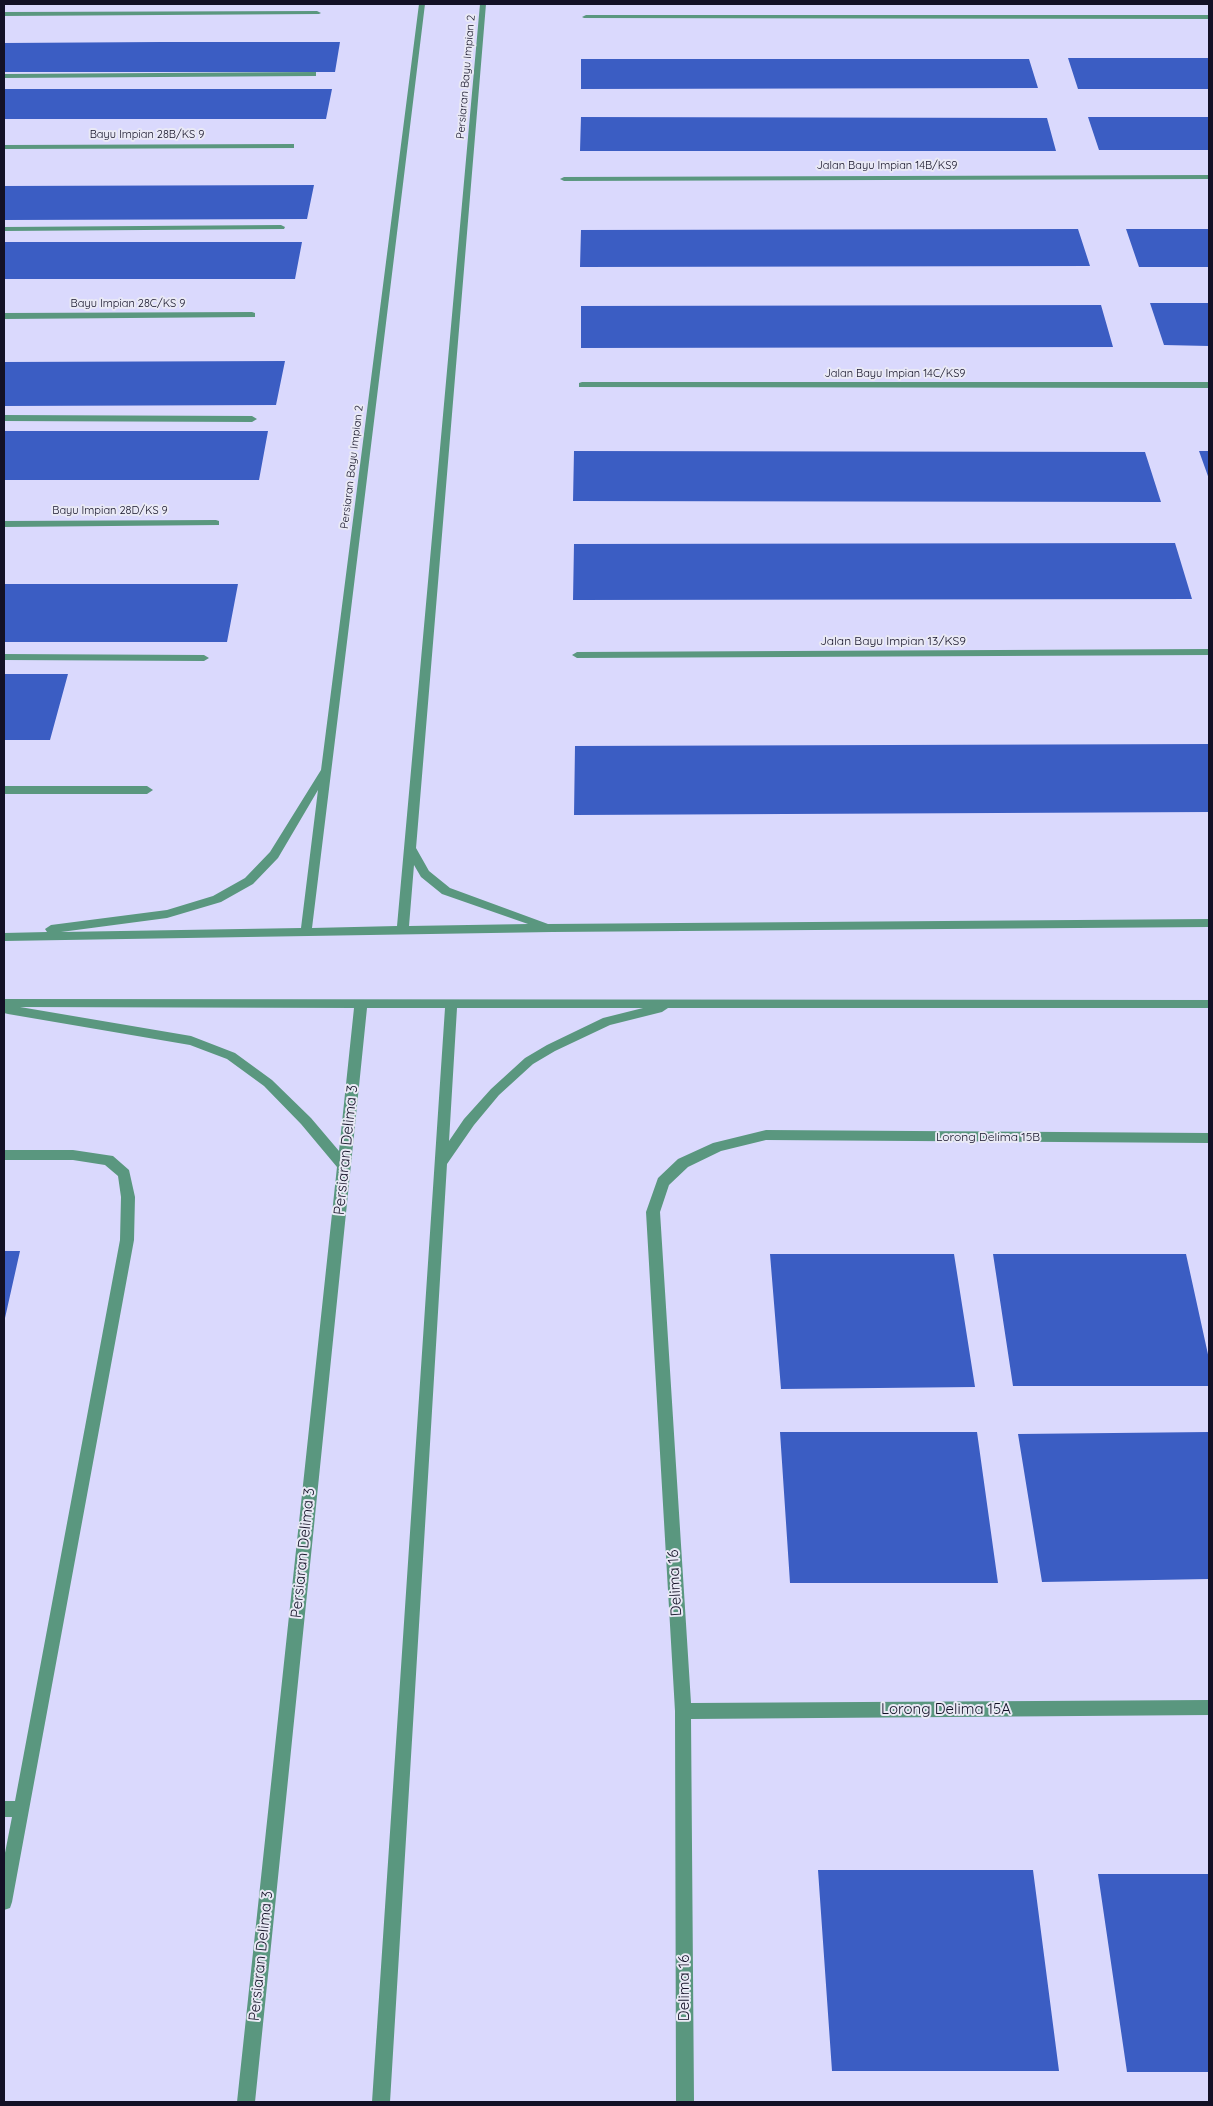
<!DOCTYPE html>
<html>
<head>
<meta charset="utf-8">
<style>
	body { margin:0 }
	#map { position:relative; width:1213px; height:2106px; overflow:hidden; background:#dad9fd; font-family:Quicksand,sans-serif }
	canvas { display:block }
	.frame { position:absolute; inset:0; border:5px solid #131126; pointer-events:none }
</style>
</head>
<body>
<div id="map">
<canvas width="1213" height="2106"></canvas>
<div class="frame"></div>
</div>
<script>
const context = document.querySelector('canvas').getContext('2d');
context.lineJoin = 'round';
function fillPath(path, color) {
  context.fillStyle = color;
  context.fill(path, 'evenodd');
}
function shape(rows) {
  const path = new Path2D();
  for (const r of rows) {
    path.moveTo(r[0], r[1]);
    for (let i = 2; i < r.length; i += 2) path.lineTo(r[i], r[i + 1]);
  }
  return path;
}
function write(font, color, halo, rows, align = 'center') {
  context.font = font + ' Quicksand,sans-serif';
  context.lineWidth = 4;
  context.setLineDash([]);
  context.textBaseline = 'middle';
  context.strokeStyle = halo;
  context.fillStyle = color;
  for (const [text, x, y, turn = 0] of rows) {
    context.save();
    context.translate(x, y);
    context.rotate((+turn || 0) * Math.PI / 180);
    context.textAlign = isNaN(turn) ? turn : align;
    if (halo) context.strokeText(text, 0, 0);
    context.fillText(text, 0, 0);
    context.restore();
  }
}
const building = shape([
	[160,42,340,42,335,72,4,72,4,43],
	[1068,58,1209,58,1209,89,1078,89],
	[581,59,1029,59,1038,88,581,89],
	[4,89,332,89,326,119,4,119],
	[581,117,1047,118,1056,151,580,151],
	[1088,117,1209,117,1209,150,1099,150],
	[314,185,307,219,4,220,4,186],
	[1078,229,1090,266,580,267,581,230],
	[1126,229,1209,229,1209,267,1139,267],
	[4,242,302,242,295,279,4,279],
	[1150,303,1209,303,1209,346,1164,345],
	[1101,305,1113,347,581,348,581,306],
	[285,361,276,405,4,406,4,362],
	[4,431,268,431,259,480,4,480],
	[574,451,1145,452,1161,502,573,501],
	[1199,451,1209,451,1209,479],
	[1175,543,1192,599,573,600,574,544],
	[4,584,238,584,227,642,4,642],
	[4,674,68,674,50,740,4,740],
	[1209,744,1209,812,574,815,575,746],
	[4,1251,20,1251,5,1318,4,1318],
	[770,1254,954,1254,975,1387,781,1389],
	[993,1254,1186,1254,1209,1359,1209,1386,1013,1386],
	[780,1432,977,1432,998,1583,790,1583],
	[1209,1432,1209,1579,1042,1582,1018,1434],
	[818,1870,1033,1870,1059,2071,832,2071],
	[1098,1874,1209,1874,1209,2072,1127,2072]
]);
const service = shape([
	[313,72,316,72,316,76,4,78,4,74,313,72],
	[281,225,285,227,284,229,4,231,4,227,281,225],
	[4,415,252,416,257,419,252,422,4,421,4,415],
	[4,654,204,655,209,658,204,661,4,660,4,654]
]);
const minor = shape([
	[317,11,321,13,319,14,4,16,4,12,317,11],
	[586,15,1209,15,1209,19,584,18,582,17,586,15],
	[291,144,294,144,294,148,4,149,4,145,291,144],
	[1209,175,1209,179,564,181,560,179,564,177,1209,175],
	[252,312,255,313,255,317,4,319,4,313,252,312],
	[582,382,1209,382,1209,388,579,387,579,383,582,382],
	[216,520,219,521,219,525,4,527,4,521,216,520],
	[1209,649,1209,655,577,658,572,655,577,652,1209,649],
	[4,786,147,786,153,790,147,794,4,794,4,786],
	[766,1130,1209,1133,1209,1143,766,1140,721,1151,688,1167,669,1185,660,1212,691,1703,1209,1700,1209,1715,691,1719,694,2102,676,2102,675,1711,646,1212,658,1178,678,1159,713,1143,766,1130],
	[4,1150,73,1150,113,1156,129,1170,135,1197,134,1240,12,1902,10,1908,4,1910,4,1858,12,1817,4,1817,4,1801,15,1801,120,1240,121,1197,118,1176,105,1165,73,1160,4,1160,4,1150]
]);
const tertiary = shape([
	[419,4,425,4,312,928,397,926,480,4,486,4,416,848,429,871,450,888,548,924,1209,919,1209,927,552,932,4,941,4,933,47,932,45,929,51,925,167,910,213,896,245,878,270,852,321,770,419,4],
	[318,790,301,928,61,932,167,918,221,902,253,884,278,858,318,790],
	[414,865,421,877,442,894,528,924,409,926,414,865],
	[4,999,1209,1000,1209,1008,668,1008,662,1012,610,1025,555,1051,533,1064,499,1095,474,1125,447,1164,390,2102,372,2102,445,1008,367,1008,255,2102,237,2102,337,1167,301,1124,264,1086,227,1059,190,1045,8,1014,4,1013,4,999],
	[20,1007,354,1008,339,1151,311,1118,272,1080,235,1053,191,1036,20,1007],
	[457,1008,643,1008,603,1018,547,1045,525,1058,491,1089,464,1119,449,1141,457,1008]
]);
const farStreetnames = [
	["Persiaran Bayu Impian 2",466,77,-85],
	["Bayu Impian 28B/KS 9",147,135],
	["Jalan Bayu Impian 14B/KS9",887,166],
	["Bayu Impian 28C/KS 9",128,304],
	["Jalan Bayu Impian 14C/KS9",895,374],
	["Persiaran Bayu Impian 2",352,467,-83],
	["Bayu Impian 28D/KS 9",110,511]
];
const streetNames = [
	["Jalan Bayu Impian 13/KS9",893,641],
	["Lorong Delima 15B",988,1137]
];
const nearStreetnames = [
	["Persiaran Delima 3",346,1150,-84],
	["Persiaran Delima 3",303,1553,-84],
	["Delima 16",675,1583,-93],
	["Lorong Delima 15A",946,1709],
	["Persiaran Delima 3",261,1956,-84],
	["Delima 16",684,1988,-90]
];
fillPath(building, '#3b5dc3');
fillPath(service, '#5a977f');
fillPath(minor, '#5a977f');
fillPath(tertiary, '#5a977f');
write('11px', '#131126', '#e9e9f5', farStreetnames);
write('12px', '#131126', '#e9e9f5', streetNames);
write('15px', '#131126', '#e9e9f5', nearStreetnames);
</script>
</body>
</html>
